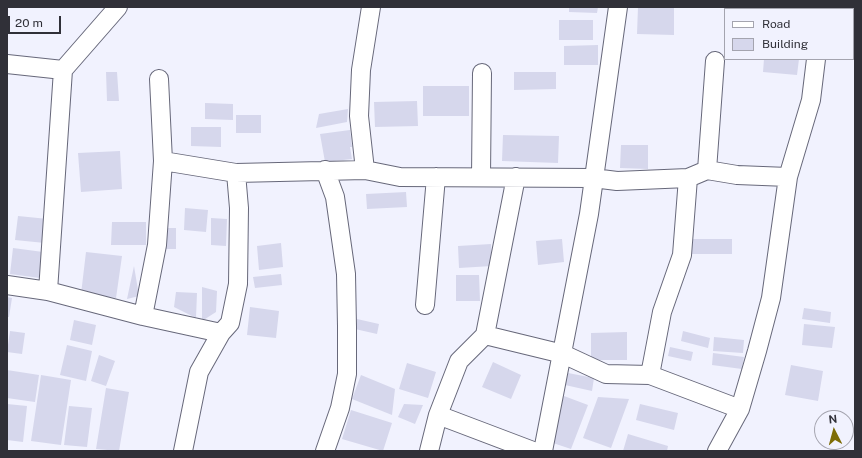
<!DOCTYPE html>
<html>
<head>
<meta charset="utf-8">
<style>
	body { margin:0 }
	#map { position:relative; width:862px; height:458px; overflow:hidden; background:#f1f2fe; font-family:"Public Sans",sans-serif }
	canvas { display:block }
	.frame { position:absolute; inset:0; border:8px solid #303038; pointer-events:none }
	.legend { position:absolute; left:724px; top:8px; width:130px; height:52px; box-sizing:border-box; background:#f1f2fe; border:1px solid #a4a4af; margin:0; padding:5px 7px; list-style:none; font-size:12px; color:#303038 }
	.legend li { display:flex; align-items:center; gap:8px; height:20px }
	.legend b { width:20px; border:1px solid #a4a4af }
	.north { position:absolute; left:814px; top:410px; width:40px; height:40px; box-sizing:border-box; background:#f1f2fe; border:1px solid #a4a4af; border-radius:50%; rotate:354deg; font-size:11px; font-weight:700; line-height:16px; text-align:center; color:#303038 }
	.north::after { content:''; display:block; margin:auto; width:14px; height:18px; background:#7e6d07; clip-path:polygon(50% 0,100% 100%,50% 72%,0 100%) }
	.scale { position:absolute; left:8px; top:16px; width:53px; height:18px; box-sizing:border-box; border:2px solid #303038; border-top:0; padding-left:5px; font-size:12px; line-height:14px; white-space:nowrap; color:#303038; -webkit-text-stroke:3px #f1f2fe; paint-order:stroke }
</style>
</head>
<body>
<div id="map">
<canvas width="862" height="458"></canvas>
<div class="frame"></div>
<ul class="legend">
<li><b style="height:5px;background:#fff"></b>Road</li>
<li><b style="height:11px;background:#d6d7ec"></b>Building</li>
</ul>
<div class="north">N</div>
<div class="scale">20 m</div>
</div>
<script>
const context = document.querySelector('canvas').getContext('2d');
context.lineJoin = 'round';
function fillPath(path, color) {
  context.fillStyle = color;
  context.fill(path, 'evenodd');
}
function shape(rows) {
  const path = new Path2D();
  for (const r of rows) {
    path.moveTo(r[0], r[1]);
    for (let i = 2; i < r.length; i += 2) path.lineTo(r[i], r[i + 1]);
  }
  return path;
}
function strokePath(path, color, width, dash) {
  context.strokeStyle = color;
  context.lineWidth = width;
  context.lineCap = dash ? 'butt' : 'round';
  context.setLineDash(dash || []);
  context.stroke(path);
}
const building = shape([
	[569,7,598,7,597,13,569,12],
	[638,7,674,7,674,35,637,34],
	[559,20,593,20,593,40,559,40],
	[853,31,855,31,855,59,853,58],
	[598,45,598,65,564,65,564,46],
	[764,59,799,59,797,75,763,72],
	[106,72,117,72,119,101,107,101],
	[514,72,556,72,556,89,514,90],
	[423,86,469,86,469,116,423,116],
	[417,101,418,126,375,127,374,102],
	[205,103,233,104,233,120,205,119],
	[348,109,347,122,316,128,319,114],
	[236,115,261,115,261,133,236,133],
	[191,127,221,127,221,147,191,146],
	[350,130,352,147,350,147,352,159,325,162,320,134],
	[503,135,559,136,558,163,502,161],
	[621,145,648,145,648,169,620,168],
	[120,151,122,189,81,192,78,153],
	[406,192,407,207,367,209,366,194],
	[185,208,208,210,206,232,184,230],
	[18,216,48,219,45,243,15,240],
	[211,218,227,219,226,246,211,245],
	[112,222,146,222,146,245,111,245],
	[159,228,176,228,176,249,159,249],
	[562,239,564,262,538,265,536,241],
	[691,239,732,239,732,254,691,254],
	[281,243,283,267,259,270,257,246],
	[491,244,492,266,459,268,458,246],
	[13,248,43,252,40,278,10,274],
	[86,252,122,256,116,298,81,294],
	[134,266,139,296,127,299],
	[281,274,282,285,255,288,253,277],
	[456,275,479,275,480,301,456,301],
	[202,287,217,291,216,312,202,321],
	[176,292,197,293,196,318,174,307],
	[7,297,12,298,9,317,7,317],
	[250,307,279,311,276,338,247,335],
	[804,308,831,312,830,323,802,319],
	[357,319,379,324,377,334,355,329],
	[74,320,96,325,92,345,70,340],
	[804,324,835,327,832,348,802,345],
	[10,331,25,333,22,354,7,352],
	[683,331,710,338,708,348,681,341],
	[627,332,627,360,591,360,591,333],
	[714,337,744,340,743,353,713,351],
	[67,345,92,351,86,381,60,375],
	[670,347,693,352,691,361,668,356],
	[713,353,744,357,742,369,712,365],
	[99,355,115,361,106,386,91,381],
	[493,362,521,375,511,399,482,387],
	[407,363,436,372,428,398,399,389],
	[791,365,823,371,818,401,785,395],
	[7,370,39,375,35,402,7,398],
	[568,373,594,378,592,391,565,385],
	[41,375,71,380,61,445,31,441],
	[361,375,395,389,392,415,352,399],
	[106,388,129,392,119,451,96,449],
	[564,396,588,405,571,449,547,441],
	[598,397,629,399,611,448,583,438],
	[7,404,27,406,23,442,7,440],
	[404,404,423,405,415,424,398,417],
	[640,404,678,413,674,430,636,420],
	[69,406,92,408,87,447,64,445],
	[351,410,392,423,383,451,342,439],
	[628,434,668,446,667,451,623,451]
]);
const minor = shape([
	[371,7,361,70,359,116,365,170,400,177,593,178,617,181,688,178,707,170,737,175,788,177],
	[818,7,822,8],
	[7,64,63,70],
	[163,161,236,173,365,170],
	[707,170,715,61],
	[481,177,482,73],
	[7,285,48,291,143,316,221,333,199,372,183,451],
	[48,291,63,70,118,7],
	[425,305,436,177],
	[143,316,157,245,163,161,159,79],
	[221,333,230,323,238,284,239,208,236,173],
	[485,335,563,354,606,374,650,375,740,409],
	[650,375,662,312,682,255,688,178],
	[438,415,533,451],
	[325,451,340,408,347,374,347,327,346,274,335,197,325,170],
	[429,451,438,415,459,361,485,335,516,177],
	[543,451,589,214,618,7],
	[717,451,740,409,757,351,771,298,788,177,811,100,816,59]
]);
fillPath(building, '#d6d7ec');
strokePath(minor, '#67687a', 20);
strokePath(minor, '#fff', 18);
</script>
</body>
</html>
